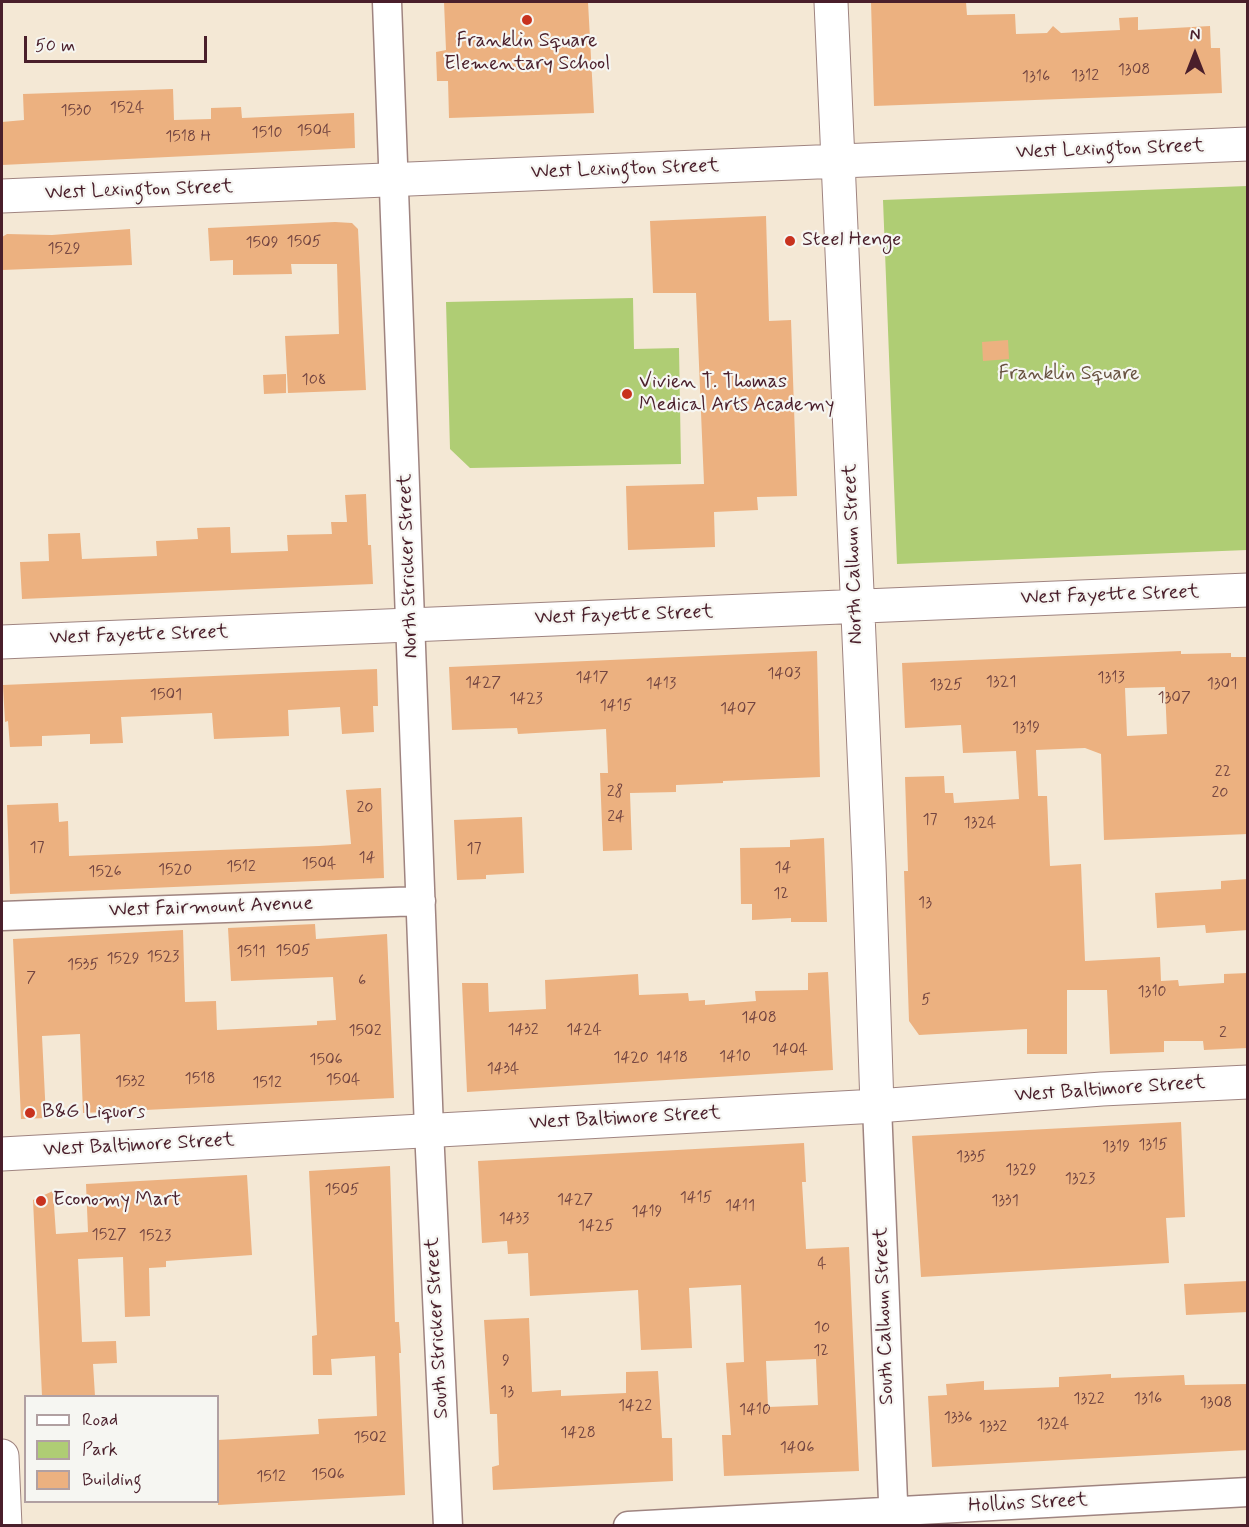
<!DOCTYPE html>
<html>
<head>
<meta charset="utf-8">
<style>
	body { margin:0 }
	#map { position:relative; width:1249px; height:1527px; overflow:hidden; background:#f4e8d5; font-family:Mynerve,sans-serif }
	canvas { display:block }
	.frame { position:absolute; inset:0; border:3px solid #4a1f2b; pointer-events:none }
	.legend { position:absolute; left:24px; top:1395px; width:195px; height:108px; box-sizing:border-box; background:#f6f6f2; border:2px solid #b1a0a2; margin:0; padding:8px 10px; list-style:none; font-size:18px; color:#4a1f2b }
	.legend li { display:flex; align-items:center; gap:12px; height:30px }
	.legend b { width:30px; border:2px solid #b1a0a2 }
	.north { position:absolute; left:1165px; top:24px; width:60px; height:60px; -webkit-text-stroke:4px #f6f6f2; paint-order:stroke; rotate:0deg; font-size:16px; font-weight:700; line-height:24px; text-align:center; color:#4a1f2b }
	.north::after { content:''; display:block; margin:auto; width:21px; height:27px; background:#4a1f2b; clip-path:polygon(50% 0,100% 100%,50% 72%,0 100%) }
	.scale { position:absolute; left:24px; top:36px; width:183px; height:27px; box-sizing:border-box; border:3px solid #4a1f2b; border-top:0; padding-left:8px; font-size:18px; line-height:21px; white-space:nowrap; color:#4a1f2b; -webkit-text-stroke:4px #f6f6f2; paint-order:stroke }
</style>
</head>
<body>
<div id="map">
<canvas width="1249" height="1527"></canvas>
<div class="frame"></div>
<ul class="legend">
<li><b style="height:8px;background:#fff"></b>Road</li>
<li><b style="height:16px;background:#afcd74"></b>Park</li>
<li><b style="height:16px;background:#ecb180"></b>Building</li>
</ul>
<div class="north">N</div>
<div class="scale">50 m</div>
</div>
<script>
const context = document.querySelector('canvas').getContext('2d');
context.lineJoin = 'round';
function fillPath(path, color) {
  context.fillStyle = color;
  context.fill(path, 'evenodd');
}
function shape(rows) {
  const path = new Path2D();
  for (const r of rows) {
    path.moveTo(r[0], r[1]);
    for (let i = 2; i < r.length; i += 2) path.lineTo(r[i], r[i + 1]);
  }
  return path;
}
function strokePath(path, color, width, dash) {
  context.strokeStyle = color;
  context.lineWidth = width;
  context.lineCap = dash ? 'butt' : 'round';
  context.setLineDash(dash || []);
  context.stroke(path);
}
function write(font, color, halo, rows, align = 'center') {
  context.font = font + ' Mynerve,sans-serif';
  context.lineWidth = 4.5;
  context.setLineDash([]);
  context.textBaseline = 'middle';
  context.strokeStyle = halo;
  context.fillStyle = color;
  for (const [text, x, y, turn = 0] of rows) {
    context.save();
    context.translate(x, y);
    context.rotate((+turn || 0) * Math.PI / 180);
    context.textAlign = isNaN(turn) ? turn : align;
    if (halo) context.strokeText(text, 0, 0);
    context.fillText(text, 0, 0);
    context.restore();
  }
}
const green = shape([
	[1247,186,1247,550,897,564,883,200],
	[633,298,634,349,679,348,681,464,470,468,450,449,446,302]
]);
const building = shape([
	[444,2,588,2,594,113,449,118,448,81,437,81,436,52,446,50],
	[871,2,966,2,967,15,1015,14,1016,34,1047,33,1053,26,1061,33,1120,30,1119,18,1138,17,1138,30,1210,26,1211,48,1220,48,1222,93,874,106],
	[173,89,174,120,211,119,211,108,241,107,242,118,354,113,355,148,2,165,2,122,24,120,23,94],
	[766,216,769,321,791,320,797,496,757,497,758,510,714,512,715,547,628,550,626,486,704,484,696,293,653,293,650,221],
	[335,222,352,223,358,229,366,390,288,393,285,336,339,334,337,264,291,264,292,274,233,275,233,260,210,261,208,228],
	[130,229,132,265,2,270,2,237,7,234,52,235],
	[1008,340,1009,359,983,361,982,342],
	[286,374,286,393,264,394,263,375],
	[366,494,368,545,371,545,373,584,22,599,20,562,49,561,48,534,80,533,82,559,157,556,156,541,198,539,197,528,230,527,231,553,288,551,287,535,332,534,331,522,347,522,345,495],
	[817,651,820,777,723,781,723,783,676,785,676,792,630,793,632,850,603,851,600,773,608,773,606,729,518,734,517,728,452,730,449,667],
	[1181,651,1181,654,1231,653,1231,657,1248,657,1248,834,1104,840,1101,754,1085,748,1036,750,1038,796,1047,796,1050,866,1081,864,1085,961,1160,957,1161,981,1178,980,1179,986,1224,983,1224,974,1248,973,1248,1048,1204,1050,1203,1041,1164,1041,1164,1052,1110,1054,1107,990,1067,990,1067,1054,1027,1054,1027,1029,919,1035,909,1021,904,871,908,871,905,777,944,776,945,793,953,793,954,803,1019,799,1016,751,963,753,961,725,905,728,902,663],
	[1165,687,1167,734,1127,736,1125,688],
	[377,669,378,706,373,706,374,732,342,734,340,707,288,710,289,736,214,739,212,713,121,717,123,743,90,744,90,734,42,736,42,746,10,747,8,721,5,722,3,685],
	[381,788,384,878,10,894,7,805,58,803,59,822,68,821,69,856,319,846,351,844,346,790],
	[522,817,524,873,486,875,486,879,457,880,454,820],
	[824,838,827,922,791,922,791,918,752,920,752,904,741,904,740,848,790,847,790,840],
	[1248,879,1248,930,1206,933,1205,925,1157,928,1155,893,1221,889,1221,881],
	[315,924,316,939,387,934,394,1098,83,1113,80,1034,42,1036,46,1118,21,1119,13,939,183,930,185,1002,216,1001,217,1030,317,1025,317,1021,336,1020,333,977,231,981,228,928],
	[828,972,833,1070,467,1092,462,983,488,983,489,1012,546,1009,545,980,638,974,639,995,688,993,689,1001,705,1000,705,1005,756,1001,755,991,808,990,808,973],
	[1181,1122,1185,1217,1166,1218,1169,1263,921,1277,912,1136],
	[804,1143,806,1182,802,1182,806,1249,849,1247,859,1471,724,1476,722,1435,731,1435,726,1363,744,1362,741,1285,689,1288,692,1348,641,1350,638,1290,530,1296,528,1253,508,1254,507,1241,482,1243,478,1161],
	[816,1359,818,1405,768,1407,766,1361],
	[390,1166,395,1322,399,1322,401,1353,399,1353,405,1495,218,1505,218,1440,319,1434,318,1419,377,1416,375,1356,331,1359,332,1375,313,1375,312,1336,317,1335,309,1171],
	[247,1175,252,1255,166,1261,166,1267,149,1268,150,1316,125,1317,123,1257,78,1259,82,1342,116,1341,117,1363,93,1364,95,1396,42,1396,33,1200,53,1191,56,1234,88,1232,86,1184],
	[1248,1281,1248,1312,1186,1315,1184,1284],
	[529,1318,532,1392,561,1390,561,1396,626,1393,626,1372,658,1371,662,1438,672,1438,673,1481,493,1490,492,1467,499,1465,497,1414,490,1414,484,1320],
	[1111,1374,1111,1378,1184,1375,1185,1385,1248,1384,1248,1450,932,1467,928,1396,947,1395,946,1384,984,1381,984,1390,1059,1387,1059,1377]
]);
const street = shape([
	[387,2,429,1130,448,1526],
	[2,916,421,901],
	[877,1106,894,1526],
	[628,1526,1248,1492]
]);
const secondary = shape([
	[831,2,869,864,877,1106],
	[2,196,1248,144],
	[2,642,1248,590],
	[2,1154,877,1106,1102,1089,1248,1082],
	[2,1456,5,1526]
]);
const markers = [
	[527,20,6,"#c8321e"],
	[790,241,6,"#c8321e"],
	[627,394,6,"#c8321e"],
	[30,1113,6,"#c8321e"],
	[41,1201,6,"#c8321e"]
];
const numberNames = [
	["1308",1134,71],
	["1312",1085,77],
	["1316",1036,78],
	["1524",127,109],
	["1530",76,112],
	["1504",314,132],
	["1510",267,134],
	["1518 H",188,138],
	["1505",304,243],
	["1509",262,244],
	["1529",64,250],
	["108",314,381],
	["1403",784,675],
	["1417",592,679],
	["1313",1111,679],
	["1321",1001,683],
	["1427",483,684],
	["1413",661,685],
	["1301",1222,685],
	["1325",946,686],
	["1501",166,696],
	["1307",1174,699],
	["1423",526,700],
	["1415",616,707],
	["1407",738,710],
	["1319",1026,729],
	["22",1223,773],
	["28",615,793],
	["20",1220,794],
	["20",365,809],
	["24",616,818],
	["17",930,821],
	["1324",980,824],
	["17",37,849],
	["17",474,850],
	["14",367,859],
	["1504",319,865],
	["1512",241,868],
	["14",783,869],
	["1520",175,871],
	["1526",105,873],
	["12",781,895],
	["13",925,904],
	["1505",293,952],
	["1511",251,953],
	["1523",163,958],
	["1529",123,960],
	["1535",83,966],
	["7",31,979],
	["6",362,982],
	["1310",1152,993],
	["5",926,1001],
	["1408",759,1019],
	["1432",523,1031],
	["1424",584,1031],
	["1502",365,1032],
	["2",1223,1034],
	["1404",790,1051],
	["1410",735,1058],
	["1420",631,1059],
	["1418",672,1059],
	["1506",326,1061],
	["1434",503,1070],
	["1518",200,1080],
	["1504",343,1081],
	["1532",130,1083],
	["1512",267,1084],
	["1315",1153,1146],
	["1319",1116,1148],
	["1335",971,1158],
	["1329",1021,1171],
	["1323",1080,1180],
	["1505",342,1191],
	["1415",696,1199],
	["1427",575,1201],
	["1331",1005,1202],
	["1411",740,1207],
	["1419",647,1213],
	["1433",514,1220],
	["1425",596,1227],
	["1527",109,1236],
	["1523",155,1237],
	["4",822,1265],
	["10",822,1329],
	["12",821,1352],
	["9",506,1362],
	["13",507,1393],
	["1322",1089,1400],
	["1316",1148,1400],
	["1308",1216,1404],
	["1422",635,1407],
	["1410",755,1411],
	["1336",958,1419],
	["1324",1053,1425],
	["1332",993,1428],
	["1428",578,1434],
	["1502",370,1439],
	["1406",797,1449],
	["1506",328,1476],
	["1512",271,1478]
];
const poiNames = [
	["Franklin Square",527,42,"center"],
	["Elementary School",527,65,"center"],
	["Steel Henge",802,241],
	["Vivien T. Thomas",639,383],
	["Medical Arts Academy",639,406],
	["B&G Liquors",42,1113],
	["Economy Mart",53,1201]
];
const streetNames = [
	["West Lexington Street",1110,150,-2],
	["West Lexington Street",625,170,-2],
	["West Lexington Street",139,191,-2],
	["North Calhoun Street",854,554,-92],
	["North Stricker Street",409,566,-92],
	["West Fayette Street",1110,596,-2],
	["West Fayette Street",624,616,-2],
	["West Fayette Street",139,636,-2],
	["West Fairmount Avenue",211,908,-2],
	["West Baltimore Street",1110,1090,-4],
	["West Baltimore Street",625,1119,-3],
	["West Baltimore Street",139,1146,-3],
	["South Calhoun Street",885,1316,-92],
	["South Stricker Street",438,1328,-93],
	["Hollins Street",1028,1504,-3]
];
const parkNames = [
	["Franklin Square",1069,375]
];
fillPath(green, '#afcd74');
fillPath(building, '#ecb180');
strokePath(street, '#9f8480', 31);
strokePath(secondary, '#9f8480', 35);
strokePath(street, '#fff', 28);
strokePath(secondary, '#fff', 33);
for (const [x, y, r, color] of markers) {
  const dot = new Path2D();
  dot.arc(x, y, r, 0, 2 * Math.PI);
  context.fillStyle = color;
  context.fill(dot);
  strokePath(dot, '#f6f6f2', 2);
}
write('16px', '#724440', null, numberNames);
write('20px', '#4a1f2b', '#f6f6f2', poiNames, 'left');
write('20px', '#4a1f2b', '#f6f6f2', streetNames);
write('20px', '#685341', '#f6f6f2', parkNames);
</script>
</body>
</html>
